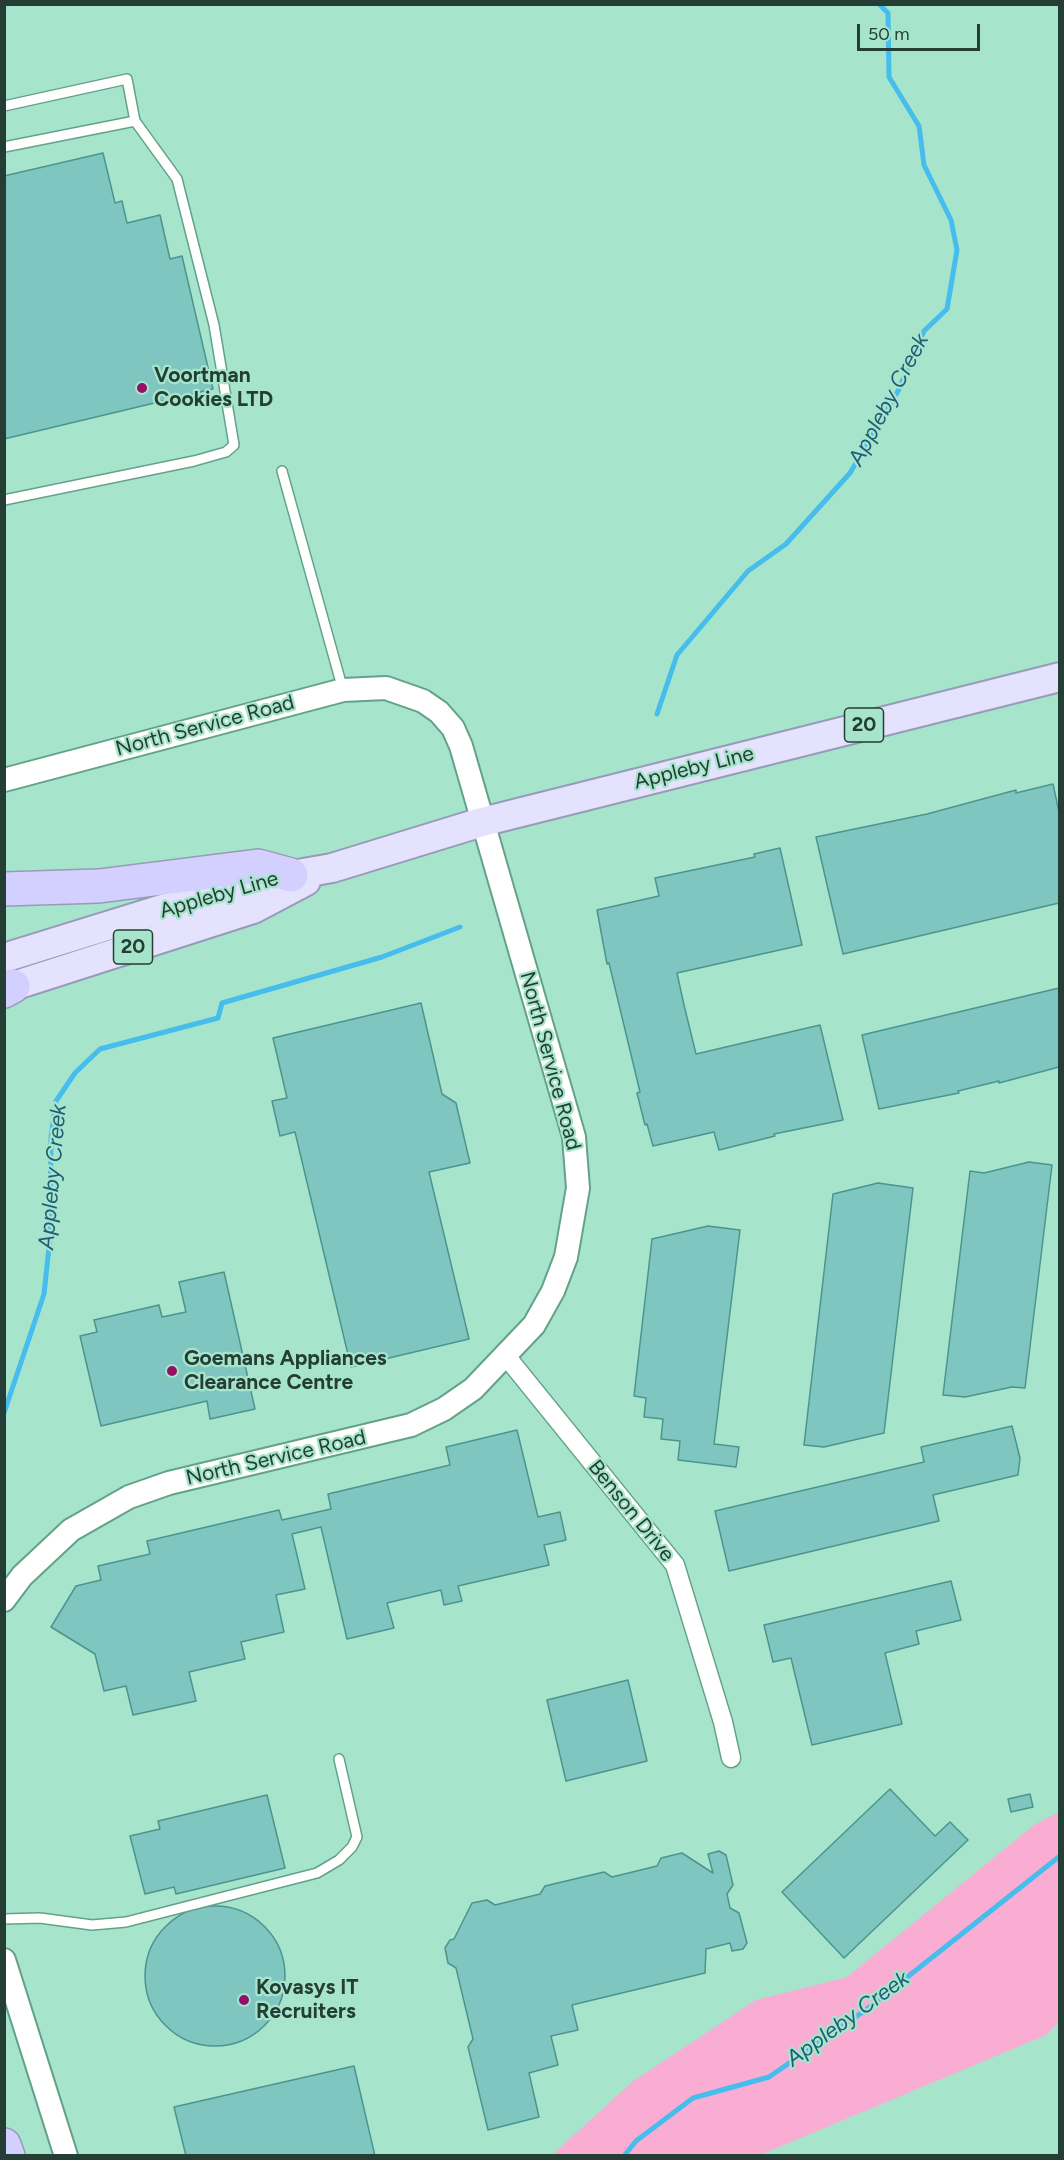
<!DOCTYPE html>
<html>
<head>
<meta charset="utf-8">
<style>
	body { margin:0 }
	#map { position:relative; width:1064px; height:2160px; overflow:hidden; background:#a6e5cc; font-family:Figtree,sans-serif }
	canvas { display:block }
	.frame { position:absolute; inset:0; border:6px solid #253e35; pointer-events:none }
	.scale { position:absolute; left:857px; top:24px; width:123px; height:27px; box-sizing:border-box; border:3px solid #253e35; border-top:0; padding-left:8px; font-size:18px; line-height:21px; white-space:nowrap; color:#253e35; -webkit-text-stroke:4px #a6e5cc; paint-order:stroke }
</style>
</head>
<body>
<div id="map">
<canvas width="1064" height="2160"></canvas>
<div class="frame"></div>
<div class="scale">50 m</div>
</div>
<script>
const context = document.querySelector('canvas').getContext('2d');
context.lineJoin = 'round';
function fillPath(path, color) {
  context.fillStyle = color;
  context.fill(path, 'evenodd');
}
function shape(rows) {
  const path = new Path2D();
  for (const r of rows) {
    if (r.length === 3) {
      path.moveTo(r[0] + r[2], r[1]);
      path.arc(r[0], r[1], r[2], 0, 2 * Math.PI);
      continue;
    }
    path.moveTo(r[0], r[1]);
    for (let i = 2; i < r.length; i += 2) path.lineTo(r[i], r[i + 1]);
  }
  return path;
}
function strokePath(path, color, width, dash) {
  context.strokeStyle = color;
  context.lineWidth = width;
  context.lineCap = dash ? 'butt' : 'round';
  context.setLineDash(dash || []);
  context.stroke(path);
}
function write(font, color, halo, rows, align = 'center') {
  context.font = font + ' Figtree,sans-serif';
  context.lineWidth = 4.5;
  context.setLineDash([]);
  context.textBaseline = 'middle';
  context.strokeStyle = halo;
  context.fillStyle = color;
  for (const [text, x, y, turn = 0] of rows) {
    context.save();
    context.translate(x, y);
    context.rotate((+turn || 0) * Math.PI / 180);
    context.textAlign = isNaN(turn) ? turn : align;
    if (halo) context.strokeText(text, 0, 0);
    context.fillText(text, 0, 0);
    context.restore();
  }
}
const green = shape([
	[1059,1812,1059,2022,1046,2035,760,2155,552,2155,632,2082,756,2000,847,1977,1034,1825]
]);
const stream = shape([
	[657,714,677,655,748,571,786,544,850,473,898,391,924,331,947,309,957,250,951,220,924,165,919,126,889,77,888,13,879,4],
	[4,1413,44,1294,50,1238,51,1138,56,1101,75,1073,100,1049,218,1018,222,1003,382,957,460,927],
	[624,2156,636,2141,693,2098,769,2077,867,2009,1060,1856]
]);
const building = shape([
	[103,153,115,203,122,201,127,223,160,215,170,259,182,256,213,389,4,439,4,176,103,153],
	[1053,784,1059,812,1059,903,843,954,816,837,927,814,1016,790,1016,793,1053,784],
	[780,848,802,945,677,973,684,1005,696,1054,820,1025,843,1120,774,1134,775,1136,719,1150,714,1132,653,1146,647,1124,645,1125,637,1093,640,1092,609,963,607,964,597,910,659,896,655,878,755,857,754,854,780,848],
	[1059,988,1059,1067,999,1083,999,1081,958,1091,959,1093,879,1109,862,1035,1059,988],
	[421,1003,442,1094,456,1103,470,1163,429,1172,469,1339,351,1367,295,1132,280,1136,272,1101,287,1098,273,1038,421,1003],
	[1029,1162,1052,1165,1025,1388,1012,1387,965,1397,943,1395,970,1171,984,1173,1029,1162],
	[878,1183,913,1188,884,1433,824,1447,804,1445,833,1194,878,1183],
	[708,1226,740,1230,714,1444,739,1447,736,1467,678,1460,680,1441,661,1439,663,1419,644,1417,646,1398,634,1396,652,1239,708,1226],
	[224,1272,255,1409,210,1419,207,1401,101,1426,80,1336,97,1332,94,1320,159,1305,162,1317,186,1312,179,1282,224,1272],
	[1012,1426,1020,1458,1018,1475,933,1495,939,1521,729,1571,715,1511,924,1462,921,1447,1012,1426],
	[517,1430,538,1517,560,1512,566,1540,544,1545,549,1565,458,1586,462,1601,444,1605,441,1590,387,1603,394,1628,347,1639,321,1527,292,1534,305,1589,276,1595,284,1632,241,1642,245,1659,189,1672,196,1701,133,1715,126,1686,104,1691,95,1654,51,1627,76,1586,101,1580,98,1566,150,1554,147,1541,279,1510,282,1520,331,1509,328,1494,450,1465,446,1447,517,1430],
	[951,1581,961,1620,916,1631,919,1644,885,1653,902,1724,812,1745,791,1658,773,1662,764,1625,951,1581],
	[628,1680,647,1761,566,1781,547,1700,628,1680],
	[890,1789,935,1836,950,1822,968,1840,844,1958,782,1892,890,1789],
	[1030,1794,1033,1807,1011,1812,1008,1799,1030,1794],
	[267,1795,285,1868,176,1894,174,1887,145,1894,130,1836,160,1829,158,1821,267,1795],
	[719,1851,726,1855,733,1885,727,1894,730,1908,739,1913,747,1943,743,1949,732,1951,730,1943,706,1949,705,1973,572,2005,578,2030,551,2036,558,2065,529,2073,539,2117,488,2130,468,2047,473,2039,456,1968,448,1963,445,1948,450,1940,454,1939,472,1903,487,1900,495,1905,540,1894,545,1886,604,1872,612,1877,657,1866,661,1858,682,1853,713,1873,708,1854,719,1851],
	[215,1976,70],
	[354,2066,375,2156,186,2156,174,2107,354,2066]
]);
const service = shape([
	[4,106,127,79,135,121],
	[4,147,135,121,177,179,214,325,234,445,226,452,194,461,4,500],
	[282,471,343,690],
	[4,1919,40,1918,92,1925,126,1922,317,1873,339,1860,352,1847,357,1837,339,1759]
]);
const minor = shape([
	[506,1356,675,1565,723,1722,731,1758]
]);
const tertiary = shape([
	[4,780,343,690,386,688,423,701,439,712,453,728,461,746,574,1137,578,1188,566,1257,553,1291,534,1325,473,1389,444,1409,411,1425,169,1483,129,1497,71,1530,22,1576,4,1600],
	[4,1960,66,2156]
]);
const primary = shape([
	[4,958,246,883,332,868,482,822,1060,677],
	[4,989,253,909,306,881]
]);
const motorway = shape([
	[4,889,99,886,258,866,291,875],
	[4,991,13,986],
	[4,2145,8,2156]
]);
const markers = [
	[142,388,6,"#960f66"],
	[172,1371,6,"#960f66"],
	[244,2000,6,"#960f66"]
];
const shields = [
	[864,725,39],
	[133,947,39]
];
const shieldNames = [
	["20",864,725],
	["20",133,947]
];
const poiNames = [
	["Voortman",154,376],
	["Cookies LTD",154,400],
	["Goemans Appliances",184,1359],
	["Clearance Centre",184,1383],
	["Kovasys IT",256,1988],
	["Recruiters",256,2012]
];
const streetNames = [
	["North Service Road",205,726,-15],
	["Appleby Line",694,768,-14],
	["Appleby Line",219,895,-16],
	["North Service Road",550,1061,75],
	["North Service Road",276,1458,-13],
	["Benson Drive",631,1511,51]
];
const waterNames = [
	["Appleby Creek",889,400,-62],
	["Appleby Creek",53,1177,-85],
	["Appleby Creek",848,2019,-36]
];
fillPath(green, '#f9add2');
strokePath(stream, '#46bdec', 5);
fillPath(building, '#7ec6bf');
strokePath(building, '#4d948e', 1.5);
strokePath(service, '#64a18a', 12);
strokePath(minor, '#64a18a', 21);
strokePath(tertiary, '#64a18a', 26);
strokePath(primary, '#969cb8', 32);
strokePath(motorway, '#969cb8', 36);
strokePath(service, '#fff', 9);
strokePath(minor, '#fff', 18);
strokePath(tertiary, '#fff', 22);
strokePath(primary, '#e5e2fe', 28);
strokePath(motorway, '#d3cffe', 33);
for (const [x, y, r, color] of markers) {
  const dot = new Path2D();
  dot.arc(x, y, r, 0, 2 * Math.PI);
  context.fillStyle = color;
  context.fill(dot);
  strokePath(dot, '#a6e5cc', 2);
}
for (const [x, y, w] of shields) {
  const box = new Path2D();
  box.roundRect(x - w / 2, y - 17, w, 34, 4.5);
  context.fillStyle = '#a6e5cc';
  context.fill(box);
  strokePath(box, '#253e35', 1.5);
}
write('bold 20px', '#253e35', null, shieldNames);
write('bold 21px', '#253e35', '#a6e5cc', poiNames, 'left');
write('21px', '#253e35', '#a6e5cc', streetNames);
write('italic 22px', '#1f5d76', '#a6e5cc', waterNames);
</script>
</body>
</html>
